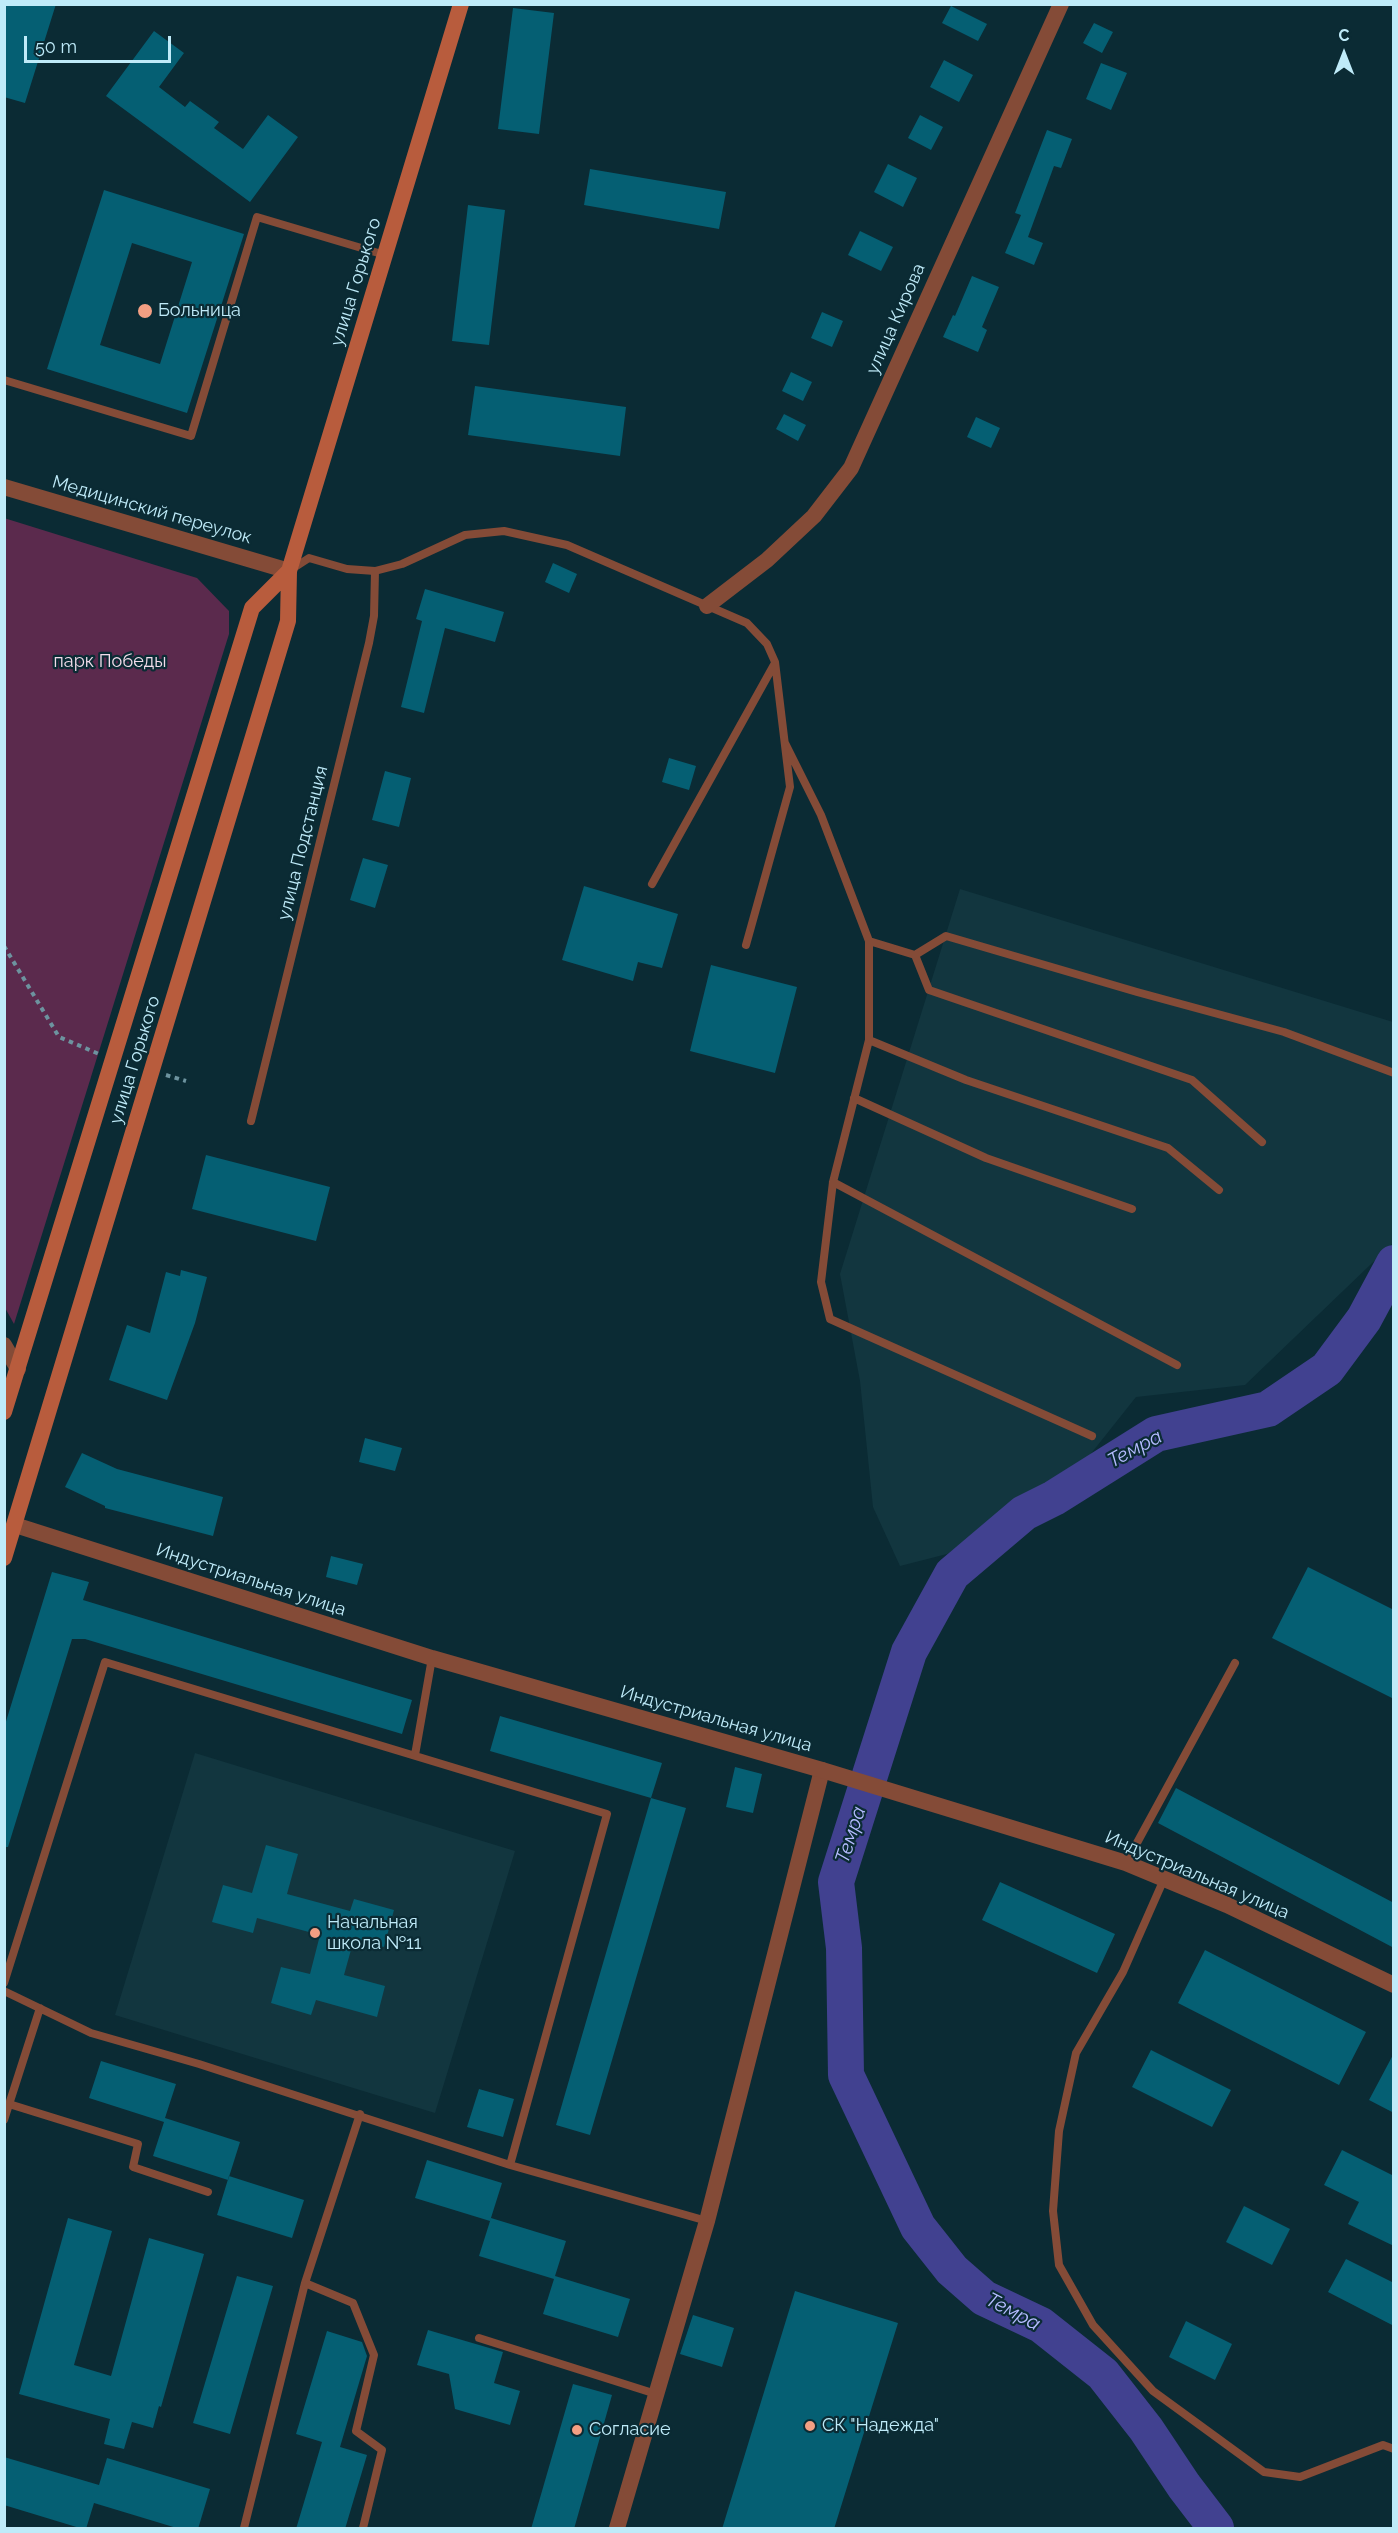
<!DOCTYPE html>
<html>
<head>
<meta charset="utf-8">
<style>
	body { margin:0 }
	#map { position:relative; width:1398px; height:2533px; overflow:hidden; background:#0b2b34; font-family:Raleway,sans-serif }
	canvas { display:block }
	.frame { position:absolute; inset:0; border:6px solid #bfebf9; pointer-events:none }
	.north { position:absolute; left:1314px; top:24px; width:60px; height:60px; -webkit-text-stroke:4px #0b2b34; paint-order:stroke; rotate:0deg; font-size:16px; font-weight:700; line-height:24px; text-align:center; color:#bfebf9 }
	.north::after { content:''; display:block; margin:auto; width:21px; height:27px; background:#bfebf9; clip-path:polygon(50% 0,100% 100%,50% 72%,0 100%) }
	.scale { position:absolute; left:24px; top:36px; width:147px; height:27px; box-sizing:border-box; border:3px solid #bfebf9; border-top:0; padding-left:8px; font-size:18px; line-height:21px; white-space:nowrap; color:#bfebf9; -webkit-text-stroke:4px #0b2b34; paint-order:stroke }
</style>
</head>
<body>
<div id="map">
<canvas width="1398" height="2533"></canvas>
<div class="frame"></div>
<div class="north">С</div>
<div class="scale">50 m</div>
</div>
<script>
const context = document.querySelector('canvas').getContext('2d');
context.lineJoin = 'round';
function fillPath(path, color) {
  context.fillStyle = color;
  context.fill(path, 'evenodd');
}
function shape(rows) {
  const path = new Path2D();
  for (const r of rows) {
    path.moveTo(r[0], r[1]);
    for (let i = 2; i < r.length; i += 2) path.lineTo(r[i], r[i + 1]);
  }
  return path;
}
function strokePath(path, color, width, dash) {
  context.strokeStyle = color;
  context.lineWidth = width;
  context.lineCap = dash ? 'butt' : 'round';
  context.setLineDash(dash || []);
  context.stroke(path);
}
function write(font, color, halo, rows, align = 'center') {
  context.font = font + ' Raleway,sans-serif';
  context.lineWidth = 4.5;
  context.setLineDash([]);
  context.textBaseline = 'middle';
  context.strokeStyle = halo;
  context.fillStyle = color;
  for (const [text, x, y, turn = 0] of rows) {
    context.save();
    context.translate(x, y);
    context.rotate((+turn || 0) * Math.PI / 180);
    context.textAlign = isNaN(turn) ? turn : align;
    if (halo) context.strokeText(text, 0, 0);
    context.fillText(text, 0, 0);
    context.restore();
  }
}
const built = shape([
	[960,889,1393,1022,1393,1243,1245,1385,1136,1397,1074,1475,947,1554,900,1566,873,1507,860,1381,840,1274],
	[195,1753,515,1851,435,2113,115,2015]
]);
const green = shape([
	[4,518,197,578,229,611,229,634,14,1324,4,1306]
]);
const river = shape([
	[1216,2528,1184,2486,1146,2429,1103,2374,1041,2325,984,2298,952,2270,918,2227,846,2075,844,1948,836,1882,909,1652,952,1574,1024,1513,1054,1498,1156,1434,1268,1409,1327,1369,1364,1319,1394,1263]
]);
const building = shape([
	[4,4,56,4,25,103,4,97],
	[951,6,987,24,978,41,942,23],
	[513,8,554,13,539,134,498,129],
	[1094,23,1113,32,1102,53,1083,43],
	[154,31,184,53,159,87,185,107,190,101,219,122,214,128,243,149,268,115,298,137,250,202,106,96],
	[944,60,973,75,959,102,930,87],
	[1101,63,1127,73,1111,110,1086,99],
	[920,115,943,127,931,150,908,138],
	[1047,130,1072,139,1061,168,1054,166,1028,237,1043,243,1034,265,1005,253,1021,215,1015,213],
	[888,164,917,178,903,207,874,192],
	[590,169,726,192,719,229,584,205],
	[104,190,244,234,187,413,47,369],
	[132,243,192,262,160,364,100,345],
	[468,205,505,210,489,345,452,341],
	[860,231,893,247,881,271,848,255],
	[972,276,999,287,982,327,987,330,978,352,943,337,953,315,955,316],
	[822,312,843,321,832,347,811,338],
	[791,372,812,382,803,401,782,391],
	[475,386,626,407,620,456,468,435],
	[784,414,806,425,798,441,776,429],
	[976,417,1000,428,991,448,967,437],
	[553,563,577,574,569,593,545,582],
	[425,589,504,612,495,642,445,628,424,713,401,707,422,621,416,619],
	[669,758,696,766,689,790,662,782],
	[385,771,411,778,399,827,372,820],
	[363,858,388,865,375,908,350,900],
	[584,886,678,914,662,968,638,962,633,981,562,960],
	[711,965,797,987,775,1073,690,1051],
	[206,1155,330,1187,316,1241,192,1209],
	[181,1270,207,1277,195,1323,167,1400,109,1380,127,1325,150,1333,166,1272,180,1276],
	[365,1438,402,1448,395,1471,359,1462],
	[82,1453,117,1469,223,1497,213,1536,105,1508,105,1506,65,1487],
	[331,1556,363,1564,357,1585,326,1577],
	[1308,1567,1394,1610,1394,1699,1272,1638],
	[52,1572,89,1582,83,1600,412,1700,402,1734,85,1639,72,1639,8,1847,4,1847,4,1728],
	[500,1716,662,1763,651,1798,490,1751],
	[735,1767,762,1774,753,1813,726,1807],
	[1176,1788,1394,1903,1394,1948,1158,1823],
	[651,1798,686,1808,590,2135,556,2125],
	[266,1845,298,1854,287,1894,350,1911,354,1899,394,1910,384,1947,354,1939,344,1975,385,1986,377,2017,316,2000,311,2015,271,2003,281,1967,310,1974,320,1935,257,1918,253,1933,212,1922,223,1885,252,1893],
	[1000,1882,1115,1934,1097,1973,982,1920],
	[1205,1950,1366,2032,1339,2085,1178,2003],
	[1151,2050,1231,2090,1212,2127,1132,2087],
	[1394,2053,1394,2113,1369,2100],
	[101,2061,176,2084,165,2118,240,2142,228,2180,153,2156,164,2122,89,2098],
	[479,2089,514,2099,503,2137,467,2127],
	[1342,2150,1394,2176,1394,2246,1348,2224,1359,2202,1324,2185],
	[427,2160,502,2183,490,2221,415,2198],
	[229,2176,304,2200,292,2238,217,2215],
	[1244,2206,1290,2229,1272,2265,1226,2242],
	[68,2218,112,2231,74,2365,111,2376,149,2238,204,2254,161,2407,159,2406,153,2428,132,2422,124,2449,104,2444,110,2419,19,2394],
	[491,2218,566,2241,555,2276,630,2299,618,2337,543,2314,554,2279,479,2256],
	[1346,2259,1394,2283,1394,2326,1328,2292],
	[237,2276,273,2286,230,2434,193,2423],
	[795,2291,898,2323,834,2529,722,2529],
	[693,2315,734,2328,722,2367,680,2354],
	[1186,2321,1232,2344,1215,2380,1169,2357],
	[428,2330,503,2352,494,2383,520,2391,510,2425,455,2409,449,2374,417,2365],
	[327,2331,362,2342,367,2356,340,2447,367,2455,345,2529,296,2529,322,2442,296,2434],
	[573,2384,612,2395,574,2529,531,2529],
	[4,2457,99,2485,107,2458,210,2489,198,2529,180,2529,94,2503,86,2529,83,2529,4,2505]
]);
const path = shape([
	[4,946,59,1037,99,1054],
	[166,1075,186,1081]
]);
const service = shape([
	[4,380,191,436,257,217,385,255],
	[292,569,309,558,347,569,375,571,402,564,465,535,504,531,567,545,747,623,767,644,775,662,790,787,746,945],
	[785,743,821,815,869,941,869,1040,833,1182,821,1282,830,1319,1092,1436],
	[652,884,775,663],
	[869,941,915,955,946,936,1137,992,1284,1032,1394,1073],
	[915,955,929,990,1192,1080,1262,1142],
	[869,1040,966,1080,1168,1148,1219,1190],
	[854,1098,986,1158,1132,1209],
	[251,1121,369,643,374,616,375,571],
	[833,1182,1177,1365],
	[415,1755,432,1658],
	[1126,1863,1235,1663],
	[1164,1879,1123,1972,1076,2053,1059,2131,1053,2211,1059,2265,1093,2325,1153,2391,1264,2472,1300,2477,1383,2445,1394,2449],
	[4,1983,105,1662,607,1814,510,2165],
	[4,1991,91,2033,199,2064,510,2165,707,2221],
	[9,2104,138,2144,133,2167,208,2192],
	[4,2120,40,2008],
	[305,2283,353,2303,374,2355,356,2431,382,2450,363,2528],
	[479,2338,656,2394],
	[244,2528,305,2283,360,2114]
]);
const minor = shape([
	[4,487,289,571],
	[707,606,767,560,814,516,851,468,1061,4],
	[4,1345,18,1369],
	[617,2528,707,2221,822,1770]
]);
const tertiary = shape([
	[15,1525,432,1658,822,1770,1126,1863,1227,1905,1394,1985]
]);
const secondary = shape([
	[4,1412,252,608,289,571],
	[4,1558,288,621,289,571,461,4]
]);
const markers = [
	[145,311,8,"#f39f83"],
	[315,1933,6,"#f39f83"],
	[810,2426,6,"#f39f83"],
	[577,2430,6,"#f39f83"]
];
const streetNames = [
	["улица Горького",356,282,-73],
	["улица Кирова",896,319,-66],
	["Медицинский переулок",152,510,16],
	["улица Подстанция",303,843,-76],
	["улица Горького",135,1060,-73],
	["Индустриальная улица",251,1580,18],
	["Индустриальная улица",716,1719,16],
	["Индустриальная улица",1197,1875,23]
];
const poiNames = [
	["Больница",158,311],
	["Начальная",327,1923],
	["школа №11",327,1944],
	["СК \"Надежда\"",822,2426],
	["Согласие",589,2430]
];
const parkNames = [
	["парк Победы",110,662]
];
const waterNames = [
	["Темра",1135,1449,-28],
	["Темра",851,1835,-72],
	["Темра",1013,2312,28]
];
fillPath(built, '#12363f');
fillPath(green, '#5b2a4d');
strokePath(river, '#414190', 36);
fillPath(building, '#055f73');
strokePath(path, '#6d939f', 4, [4.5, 4.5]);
strokePath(service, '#844b37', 8);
strokePath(minor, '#844b37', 16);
strokePath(tertiary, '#844b37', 16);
strokePath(secondary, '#b85c3d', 16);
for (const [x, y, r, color] of markers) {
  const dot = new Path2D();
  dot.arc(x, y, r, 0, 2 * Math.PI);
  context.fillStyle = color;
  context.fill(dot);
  strokePath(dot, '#0b2b34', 2);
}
write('18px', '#bfebf9', '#0b2b34', streetNames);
write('18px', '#bfebf9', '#0b2b34', poiNames, 'left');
write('18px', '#f3dcea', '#0b2b34', parkNames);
write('italic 20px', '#b5bcff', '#0b2b34', waterNames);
</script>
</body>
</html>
